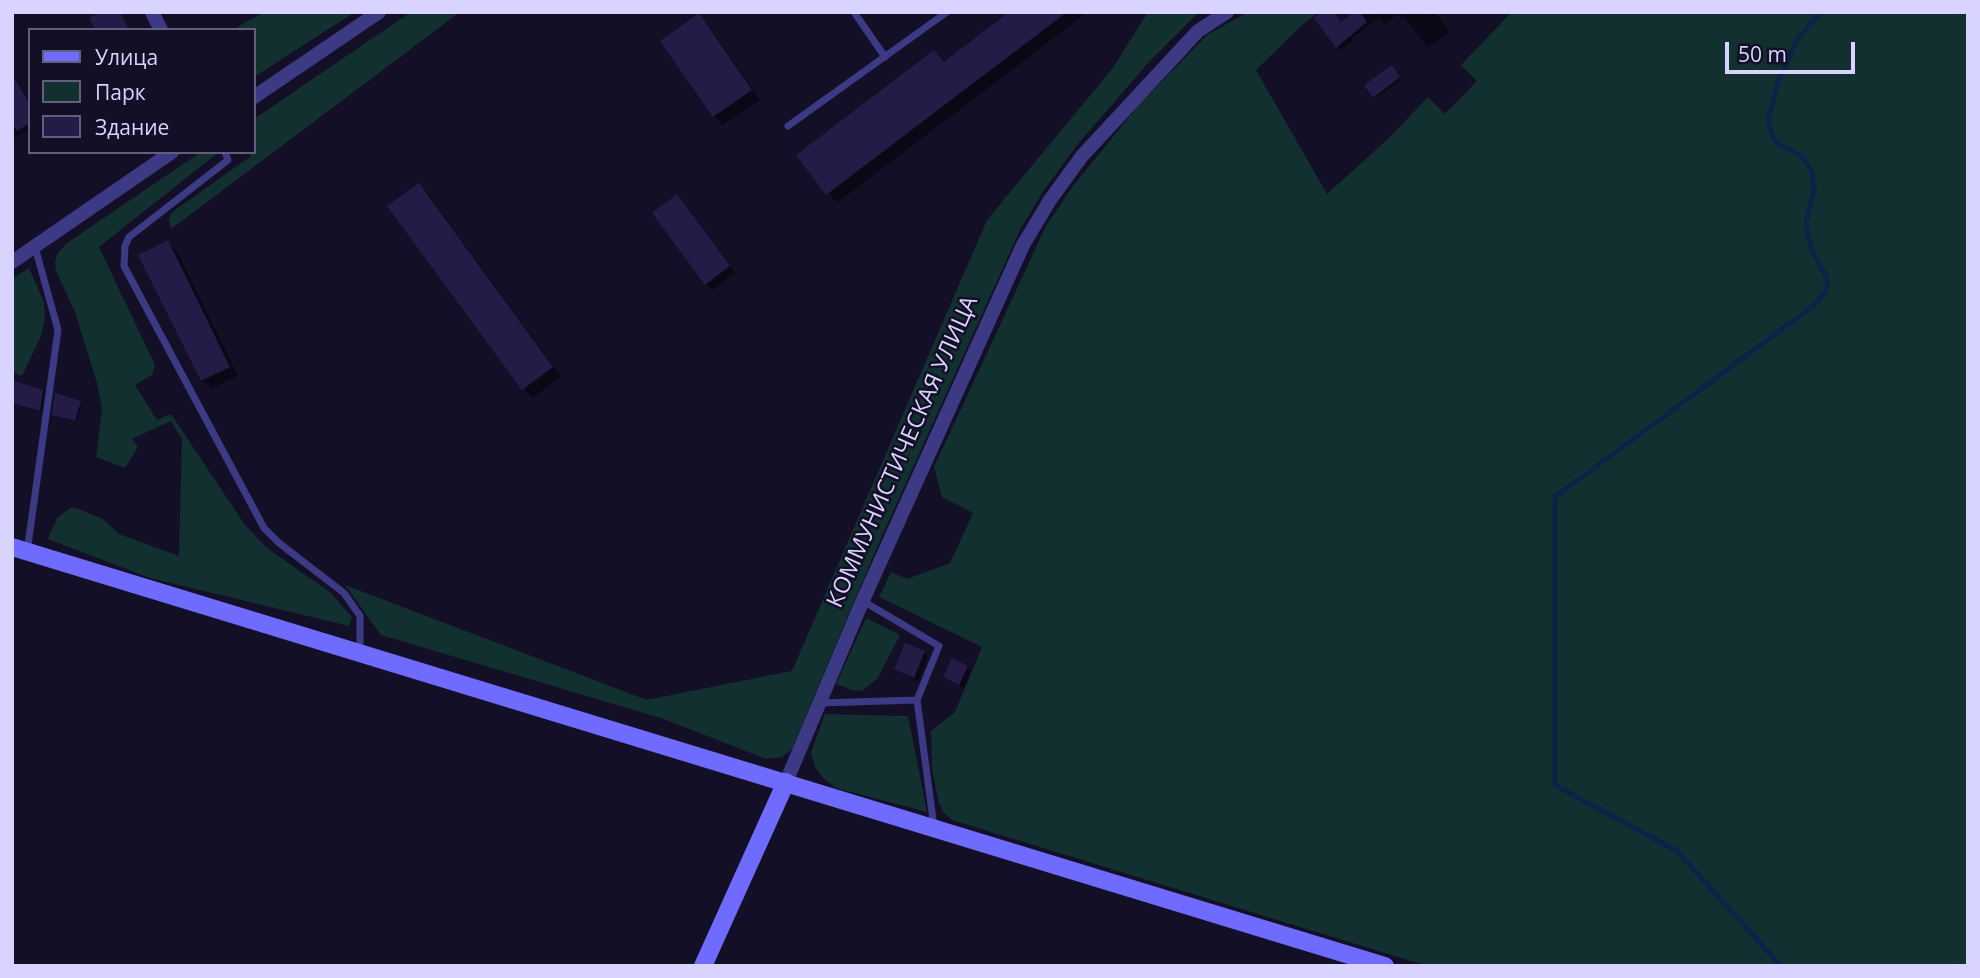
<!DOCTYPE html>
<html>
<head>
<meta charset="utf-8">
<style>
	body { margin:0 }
	#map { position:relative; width:1980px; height:978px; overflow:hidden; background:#130f26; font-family:"Open Sans",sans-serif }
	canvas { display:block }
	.frame { position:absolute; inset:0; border:14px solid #d9d4ff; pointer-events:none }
	.legend { position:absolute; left:28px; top:28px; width:228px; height:126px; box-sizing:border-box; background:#130f26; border:2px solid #625e7d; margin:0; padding:9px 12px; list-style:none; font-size:21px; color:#d9d4ff }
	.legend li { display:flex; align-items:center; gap:14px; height:35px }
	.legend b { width:35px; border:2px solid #625e7d }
	.scale { position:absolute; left:1725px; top:42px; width:130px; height:32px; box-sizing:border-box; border:4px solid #d9d4ff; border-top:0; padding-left:9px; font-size:21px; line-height:24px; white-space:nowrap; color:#d9d4ff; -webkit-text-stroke:5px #130f26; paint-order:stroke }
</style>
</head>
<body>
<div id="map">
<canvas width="1980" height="978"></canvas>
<div class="frame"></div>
<ul class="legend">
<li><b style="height:9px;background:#6f6bff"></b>Улица</li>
<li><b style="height:19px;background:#12302f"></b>Парк</li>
<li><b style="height:19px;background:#241b47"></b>Здание</li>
</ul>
<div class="scale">50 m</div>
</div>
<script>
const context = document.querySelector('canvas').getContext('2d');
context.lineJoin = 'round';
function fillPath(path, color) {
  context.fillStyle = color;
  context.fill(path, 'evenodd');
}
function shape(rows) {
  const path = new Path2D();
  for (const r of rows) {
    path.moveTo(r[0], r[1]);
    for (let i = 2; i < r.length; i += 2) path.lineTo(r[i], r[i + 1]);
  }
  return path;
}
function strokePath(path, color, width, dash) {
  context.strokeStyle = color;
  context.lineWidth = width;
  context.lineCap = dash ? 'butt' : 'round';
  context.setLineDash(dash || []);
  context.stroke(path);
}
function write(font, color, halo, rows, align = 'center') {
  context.font = font + ' "Open Sans",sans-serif';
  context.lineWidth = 5;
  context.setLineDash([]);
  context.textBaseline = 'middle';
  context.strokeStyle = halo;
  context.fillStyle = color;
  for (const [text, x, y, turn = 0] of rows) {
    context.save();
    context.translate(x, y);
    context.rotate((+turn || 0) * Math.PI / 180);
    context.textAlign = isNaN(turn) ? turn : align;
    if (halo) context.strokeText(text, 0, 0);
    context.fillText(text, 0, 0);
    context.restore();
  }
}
const green = shape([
	[264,12,355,12,254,77,254,30,232,30],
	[411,12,460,12,171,229,169,221,171,213,251,156,249,152,254,152,254,119],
	[1148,12,1199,12,1149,62,1078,144,1044,190,1020,230,878,545,792,749,782,757,766,759,664,719,381,635,345,585,647,700,792,671,987,220,1112,69],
	[1248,12,1319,12,1300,27,1256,70,1327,194,1389,138,1428,97,1445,114,1477,81,1461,65,1512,12,1968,12,1968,966,1427,966,952,820,944,813,939,803,932,769,931,731,955,712,982,647,879,597,891,572,907,579,950,563,973,513,942,497,934,467,1046,226,1073,186,1137,107,1207,35],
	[201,152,219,152,99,247,155,365,152,375,135,385,157,420,171,414,245,525,267,548,331,593,352,617,349,626,150,578,48,539,57,518,70,508,76,508,103,519,119,534,179,556,182,439,171,421,132,439,138,447,125,468,96,457,102,410,97,383,75,312,56,271,55,262,57,254,67,243],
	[29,268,44,302,45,319,41,336,22,376,12,372,12,279],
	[866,618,900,635,878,678,863,690,855,691,836,684],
	[825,714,908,716,927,812,836,788,824,779,815,767,811,752]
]);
const shadow = shape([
	[1012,12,1088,12,837,203,798,155,945,63],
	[1357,12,1435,12,1450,32,1428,48,1404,16,1402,18,1398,14,1385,24,1379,18,1352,38,1353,41,1340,50,1337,47,1341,24],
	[698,16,708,25,760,100,723,125,714,116],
	[1392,68,1401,80,1376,98,1367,86],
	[12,72,30,103,30,129,13,139],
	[419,185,428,194,561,377,532,398,523,389],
	[677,196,735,273,713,290,706,284],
	[168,242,177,252,238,376,211,389,202,380],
	[43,391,44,393,42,412,12,403],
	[80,402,82,404,76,422,56,416],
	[924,653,928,657,918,681,896,669],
	[967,667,971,671,964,688,945,676]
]);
const stream = shape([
	[1781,966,1677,851,1555,785,1555,497,1812,307,1825,293,1828,285,1827,278,1811,248,1808,235,1806,221,1814,191,1812,172,1803,157,1779,145,1773,138,1768,119,1778,83,1796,41,1821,12]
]);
const building = shape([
	[100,12,120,12,129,30,96,30,89,18],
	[1009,12,1067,12,826,195,796,155,934,50,944,62],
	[1321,12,1334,12,1341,22,1354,12,1360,12,1367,22,1336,48,1314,18],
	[699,13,752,90,713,117,660,41],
	[1392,65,1400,77,1373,98,1364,85],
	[12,74,30,104,30,123,17,131,12,124],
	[419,183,553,367,522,390,387,206],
	[677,194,730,266,705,285,652,213],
	[168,240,230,367,201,381,138,255],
	[12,380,43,390,40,411,12,403],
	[55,393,81,401,75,421,52,415],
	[905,643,925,651,914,678,894,669],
	[952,658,968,666,959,685,943,677]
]);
const lane = shape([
	[854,12,885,57],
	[788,126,947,12],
	[225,152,228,160,129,237,125,246,124,266,264,528,279,543,344,593,360,616,360,651],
	[27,552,58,330,35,247],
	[863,601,939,646,917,700,934,827],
	[820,703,917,700]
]);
const street = shape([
	[152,12,161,30],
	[254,97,379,12],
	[12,262,172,152],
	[786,782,863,600,1023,245,1050,200,1082,156,1198,31,1227,12]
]);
const secondary = shape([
	[12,547,1385,966],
	[703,966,786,782]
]);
const streetNames = [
	["КОММУНИСТИЧЕСКАЯ УЛИЦА",903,452,-66]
];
fillPath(green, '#12302f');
fillPath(shadow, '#0007');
strokePath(stream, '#0c2248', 5);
fillPath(building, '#241b47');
strokePath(lane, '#3d3a85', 7);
strokePath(street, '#3d3a85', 14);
strokePath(secondary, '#6f6bff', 18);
write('23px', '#d9d4ff', '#130f26', streetNames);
</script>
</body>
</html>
